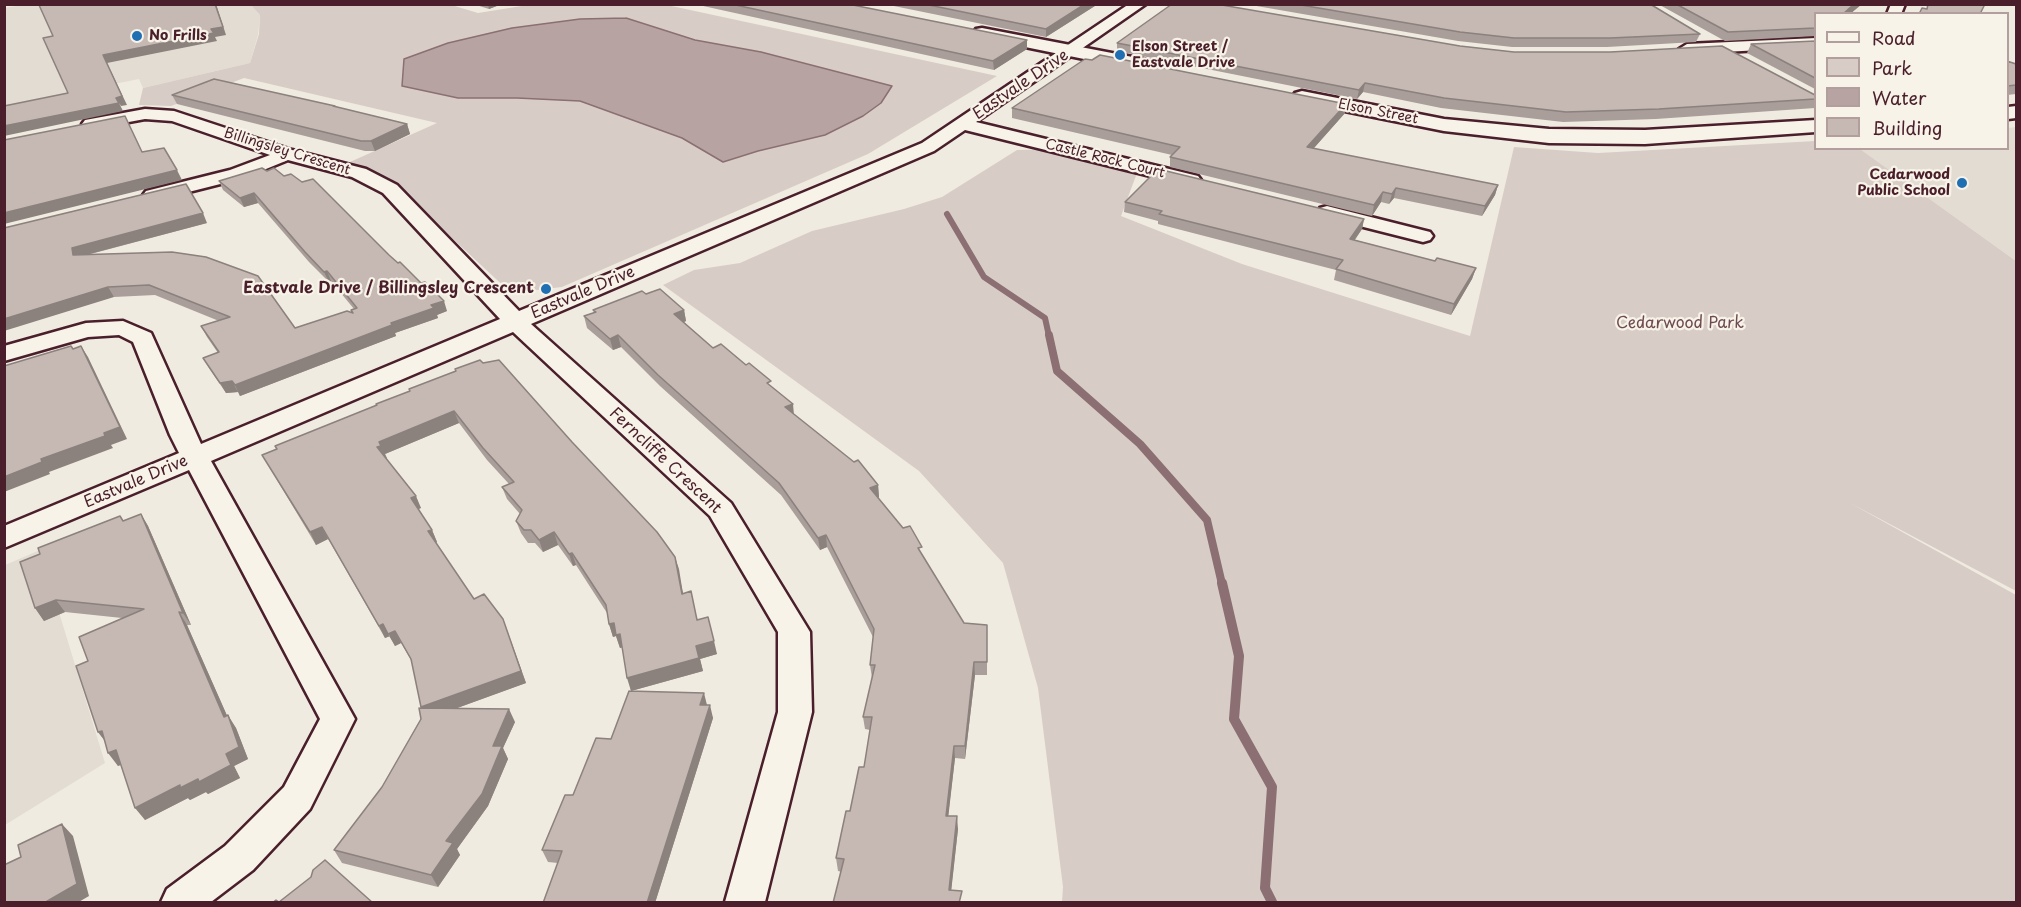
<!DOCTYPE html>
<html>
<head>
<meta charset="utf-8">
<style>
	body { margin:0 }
	#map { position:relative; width:2021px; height:907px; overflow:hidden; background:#f0ebe0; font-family:"Playpen Sans",sans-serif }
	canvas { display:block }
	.frame { position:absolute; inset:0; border:6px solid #4a1f2b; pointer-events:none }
	.legend { position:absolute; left:1814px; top:12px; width:195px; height:138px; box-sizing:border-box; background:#f7f3e8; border:2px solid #b29e9c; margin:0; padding:8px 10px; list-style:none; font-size:18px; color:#4a1f2b }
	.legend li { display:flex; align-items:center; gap:12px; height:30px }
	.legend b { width:30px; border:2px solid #b29e9c }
</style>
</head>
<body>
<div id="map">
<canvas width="2021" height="907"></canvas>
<div class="frame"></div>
<ul class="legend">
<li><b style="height:8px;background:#f7f3e8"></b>Road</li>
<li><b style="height:16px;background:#d8cdc6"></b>Park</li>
<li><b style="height:16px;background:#b7a4a2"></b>Water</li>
<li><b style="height:16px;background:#c6b8b3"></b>Building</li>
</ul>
</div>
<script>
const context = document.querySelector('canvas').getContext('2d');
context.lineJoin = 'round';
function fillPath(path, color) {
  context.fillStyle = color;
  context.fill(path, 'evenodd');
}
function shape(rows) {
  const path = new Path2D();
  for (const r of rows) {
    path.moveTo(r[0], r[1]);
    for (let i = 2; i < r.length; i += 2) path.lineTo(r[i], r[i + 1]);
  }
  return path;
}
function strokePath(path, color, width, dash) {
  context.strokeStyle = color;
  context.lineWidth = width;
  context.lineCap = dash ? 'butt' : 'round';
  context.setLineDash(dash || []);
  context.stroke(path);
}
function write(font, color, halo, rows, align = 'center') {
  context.font = font + ' "Playpen Sans",sans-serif';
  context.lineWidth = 4.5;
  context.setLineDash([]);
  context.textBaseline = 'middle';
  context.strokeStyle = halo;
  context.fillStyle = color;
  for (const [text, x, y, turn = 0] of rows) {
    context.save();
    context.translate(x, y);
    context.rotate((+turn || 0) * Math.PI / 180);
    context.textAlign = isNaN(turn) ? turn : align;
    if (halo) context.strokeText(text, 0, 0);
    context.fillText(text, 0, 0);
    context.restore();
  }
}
const built = shape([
	[29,4,250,4,260,15,258,35,250,63,143,88,139,79,5,106,4,8],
	[2016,127,2016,261,1860,149,2008,148,2008,128],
	[40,550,105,763,5,825,5,565]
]);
const green = shape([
	[250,4,448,4,478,13,528,5,667,5,997,76,868,154,562,287,511,293,393,183,350,162,437,123,244,78,171,106,139,105,143,88,250,63,259,34,260,15],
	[1815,141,1816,148,1860,149,2016,261,2016,591,1850,503,2016,595,2016,902,1062,902,1063,887,1038,688,1003,563,919,471,663,285,694,270,740,263,812,231,904,209,942,197,1017,150,1068,149,1121,159,1137,173,1121,216,1242,264,1470,336,1514,147,1598,153]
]);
const water = shape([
	[626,18,695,40,761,52,892,86,881,103,863,116,825,135,758,151,723,162,682,138,580,101,517,98,458,98,402,86,404,59,448,43,512,28,580,19,626,18]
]);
const streamFar2 = shape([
	[947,214,984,277,1045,318,1049,336]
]);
const streamFar1 = shape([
	[1049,335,1057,371,1140,444,1207,520,1222,584]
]);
const stream = shape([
	[1222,583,1239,656,1234,719,1272,787,1265,888,1272,902]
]);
const street = shape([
	[1129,4,1146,4,976,122,1198,176,1201,180,1198,184,1191,186,965,130,934,151,531,324,731,503,810,632,812,712,765,902,725,902,778,712,778,632,710,516,513,332,211,461,355,719,310,809,253,870,211,902,161,902,167,889,225,846,284,787,320,719,189,470,4,548,4,526,179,453,170,435,133,342,119,335,88,337,4,361,4,346,86,323,123,321,151,333,201,444,500,319,383,193,352,177,288,160,244,178,153,201,146,199,143,195,146,191,230,170,270,155,172,121,145,119,91,129,85,128,82,124,85,120,145,109,174,111,292,150,366,169,397,185,519,311,922,143,1129,4],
	[1891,4,1905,4,1901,14,1887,14,1891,4],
	[1816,38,1816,47,1687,54,1679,49,1687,44,1816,38],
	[1327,206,1430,232,1433,236,1430,240,1423,242,1320,216,1317,212,1320,208,1327,206]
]);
const secondary = shape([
	[982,28,1143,59,1150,61,1153,65,1150,69,1143,71,976,37,973,33,976,29,982,28],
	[1302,91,1444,119,1549,129,1645,130,1816,120,1816,132,1645,144,1549,143,1444,131,1295,101,1292,97,1295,93,1302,91],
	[2016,106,2016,118,2008,119,2008,107,2016,106]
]);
const wall = shape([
	[473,4,502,4,489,9],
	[694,4,848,4,1027,49,994,70],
	[884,4,1098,4,1046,37],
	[1245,4,1650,4,1700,34,1696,42,1607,47,1512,47,1458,41],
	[1658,4,1861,4,1850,14,1815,14,1815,36,1725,41],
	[1815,41,1815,89,1747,53,1751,44],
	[1117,43,1460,46,1815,95,1815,108,1656,119,1563,122,1441,108,1363,92,1357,99,1117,51],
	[2007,61,2016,64,2016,94,2007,95],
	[172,95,336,107,407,124,410,134,375,151,365,151,177,104],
	[1346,104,1345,113,1313,149,1498,185,1495,195,1482,216,1394,198,1389,204,1381,202,1372,216,1170,167,1170,157,1172,155,1012,118,1012,108],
	[262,168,389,255,447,311,437,315,438,318,395,333,396,336,240,396,238,392,226,393,209,368,203,358,218,353,207,337,201,326,219,321,155,295,114,297,4,228,207,223,87,255,295,328,352,312,351,310,354,309,331,281,329,282,309,262,258,203,244,207,223,190,219,181],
	[1125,202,1364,219,1362,229,1355,240,1435,261,1476,268,1472,279,1451,315,1334,280,1336,270,1158,224,1158,221,1124,212],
	[646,294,684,310,686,321,684,322,713,348,772,387,794,415,878,485,879,497,878,498,922,554,964,623,987,625,987,675,975,675,965,759,955,758,948,816,958,829,951,890,962,903,838,871,836,858,864,767,870,730,865,729,863,717,872,678,870,665,873,637,827,547,820,550,781,495,660,386,621,347,613,350,587,328,584,316,594,313,593,310],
	[483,363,572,442,675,557,683,593,717,654,700,659,703,671,631,691,622,647,620,648,616,636,613,637,609,624,607,613,576,565,573,566,558,545,543,552,535,543,528,543,521,533,516,521,520,514,507,499,502,487,509,484,487,460,459,423,385,454,386,458,421,508,418,509,432,530,437,542,436,543,474,599,503,619,526,683,457,708,515,722,503,748,508,759,488,806,457,849,460,855,438,887,342,863,334,850,382,787,421,719,421,708,412,662,401,643,395,646,390,636,385,638,328,539,316,545,262,455,410,391,409,389],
	[141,514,148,526,191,625,187,625,227,716,236,728,248,759,234,766,240,778,208,794,206,792,190,800,188,798,145,820,121,765,118,766,105,741,98,732,88,661,122,618,65,612,44,621,35,608,40,554,120,516,123,521],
	[707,705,713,718,655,903,543,903,558,863,548,862,542,850,573,795,611,739]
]);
const shadedWall = shape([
	[216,4,226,35,215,37,217,41,107,63,127,105,121,106,116,98,103,55,211,29],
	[488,4,502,4,489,9],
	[1085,4,1098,4,1046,37,1046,29],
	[1854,4,1861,5,1850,14,1843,14],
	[1027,40,1027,49,994,70,993,61],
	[1365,83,1363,92,1357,99,1359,90],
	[119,103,123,111,4,136,4,126],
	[1346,104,1345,113,1306,157,1307,147],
	[407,124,410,134,375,151,371,141],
	[177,170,182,180,4,224,4,213],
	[1498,185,1495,195,1482,216,1485,206],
	[1396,188,1394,198,1389,204,1392,194],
	[1383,192,1381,202,1372,216,1374,205],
	[254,193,258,203,244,207,240,198],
	[203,213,207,223,78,257,73,255,72,248],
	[1364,219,1362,229,1348,249,1350,239],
	[1476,268,1472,279,1451,315,1454,304],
	[327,271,331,281,329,282,324,272],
	[108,287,114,297,4,331,4,319],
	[444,301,447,311,437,315,438,318,395,333,396,336,240,396,235,385,391,323,431,305],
	[684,310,686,321,677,325,674,314],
	[618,335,621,347,613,350,610,339],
	[81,346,88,357,127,439,111,445,113,448,49,472,50,474,4,492,4,477,41,459,104,433],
	[232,381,238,392,226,393,220,383],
	[793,404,794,415,785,407],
	[454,411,459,423,385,454,387,458,383,459,377,447,379,442],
	[878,485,879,497,871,500,870,488],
	[416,496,421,508,416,510,411,498],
	[141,514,148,526,191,625,183,613],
	[322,527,328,539,316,545,310,532],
	[432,530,437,542,434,544,428,531],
	[554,532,558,545,543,552,539,540],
	[826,535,827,547,820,550,818,538],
	[572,553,576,565,573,566,569,554],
	[675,557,679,569,685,606,682,594],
	[56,600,65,612,44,621,35,608],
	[179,612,187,625,233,729,224,717],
	[503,619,526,683,427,719,421,707],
	[614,623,620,634,624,647,620,648,616,636,613,637,609,624],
	[383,624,390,636,385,638,379,626],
	[395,631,401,643,395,646,388,634],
	[714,641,717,654,700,659,703,671,631,691,627,678,696,646],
	[974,662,975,675,965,759,965,746],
	[704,693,707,705,700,705],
	[710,705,713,718,655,903,647,903],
	[509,709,515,722,503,748,508,759,488,806,457,849,460,855,438,887,431,875],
	[228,715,236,728,248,759,234,766,240,778,208,794,206,792,190,800,188,798,145,820,135,808,180,785,198,779,226,754],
	[102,731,108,745,98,732],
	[954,746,955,758,947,828,946,816],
	[116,750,126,762,118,766,108,753],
	[957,816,958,829,950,902,949,890],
	[62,824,73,836,89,896,77,903,44,903]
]);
const building = shape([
	[42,4,215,4,223,27,211,29,214,33,103,55,122,96,116,98,119,103,4,126,4,106,68,93,43,38,53,36,39,5,42,4],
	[731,4,848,4,1027,40,993,61,731,4],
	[924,4,1085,4,1046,29,924,4],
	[1172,4,1216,4,1460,46,1514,52,1610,52,1722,46,1815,95,1815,99,1659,109,1566,112,1444,98,1365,83,1359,90,1117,43,1172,4],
	[1295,4,1650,4,1700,34,1610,38,1514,38,1460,32,1295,4],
	[1676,4,1854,4,1843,14,1815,14,1815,28,1728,32,1676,4],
	[1928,4,1985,4,1980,14,1919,14,1922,8,1927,9,1928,4],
	[1815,41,1815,78,1751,44,1815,41],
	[1100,55,1346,104,1307,147,1498,185,1485,206,1396,188,1392,194,1383,192,1374,205,1170,157,1180,147,1012,108,1085,59,1092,60,1100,55],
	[2007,61,2016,64,2016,85,2007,86,2007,61],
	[214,79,335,106,333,106,407,124,371,141,361,141,172,95,214,79],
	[125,116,142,152,164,148,177,170,4,213,4,140,125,116],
	[262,168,267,171,274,168,284,176,291,174,302,182,313,179,389,255,398,263,400,262,421,283,425,282,444,301,431,305,434,308,391,323,392,325,235,385,232,381,220,383,203,358,219,352,201,326,230,317,149,285,108,287,4,319,4,228,186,184,203,213,72,248,73,255,172,252,206,257,258,276,295,328,347,311,353,313,351,310,357,308,327,271,324,272,305,252,254,193,240,198,219,181,262,168],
	[1158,169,1364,219,1350,239,1435,261,1437,258,1476,268,1454,304,1336,269,1343,260,1159,214,1162,211,1125,202,1158,169],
	[660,289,684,310,674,314,713,348,721,344,746,365,749,363,771,381,767,383,793,404,785,407,854,462,858,460,878,485,870,488,903,528,910,526,922,547,918,548,964,623,987,625,987,662,974,662,965,746,954,746,946,816,957,816,949,890,962,891,959,903,833,903,844,859,836,858,846,811,850,811,859,767,864,767,872,717,863,717,875,665,870,665,874,629,826,535,818,538,779,483,658,375,618,335,610,339,584,316,596,312,593,310,642,291,646,294,660,289],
	[71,346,73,349,81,346,120,427,104,433,105,436,41,459,42,462,4,477,4,366,71,346],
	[480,360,483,363,499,360,572,442,657,532,675,557,682,594,691,591,697,620,708,617,714,641,696,646,699,658,627,678,620,634,616,635,614,623,609,624,606,605,572,553,569,554,554,532,539,540,531,530,524,530,516,521,522,510,502,487,514,482,483,448,454,411,379,442,381,446,377,447,416,496,411,498,432,530,428,531,474,599,484,594,503,619,521,671,421,707,411,659,395,631,388,634,383,624,379,626,322,527,310,532,262,455,277,449,275,446,377,405,376,404,410,391,409,389,456,371,455,369,480,360],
	[141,514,183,613,179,612,224,717,228,715,239,747,226,754,231,765,199,782,198,779,180,788,180,785,135,808,116,750,108,753,102,731,98,732,76,666,88,661,79,637,144,609,56,600,35,608,20,562,40,554,38,548,120,516,123,521,141,514],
	[629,691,704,693,700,705,710,705,647,903,543,903,562,851,542,850,565,795,573,795,596,738,611,739,629,691],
	[419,708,509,709,493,746,502,746,482,794,446,841,453,843,431,875,334,850,382,787,421,719,419,708],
	[62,824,77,884,44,903,4,903,4,865,21,857,18,845,62,824],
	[325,860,373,903,272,903,276,900,279,902,311,877,313,870,325,860]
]);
const markers = [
	[137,36,6,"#1f6fb2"],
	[1120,55,6,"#1f6fb2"],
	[1962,183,6,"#1f6fb2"],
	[546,289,6,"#1f6fb2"]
];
const farPoinames = [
	["No Frills",149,36],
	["Elson Street /",1132,47],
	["Eastvale Drive",1132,63],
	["Cedarwood",1950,175,"right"],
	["Public School",1950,191,"right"]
];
const farStreetnames = [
	["Elson Street",1378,112,11],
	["Billingsley Crescent",287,152,17],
	["Castle Rock Court",1105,159,14]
];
const streetNames = [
	["Eastvale Drive",1021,85,-34],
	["Eastvale Drive",583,293,-23],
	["Ferncliffe Crescent",665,461,43],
	["Eastvale Drive",136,482,-23]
];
const poiNames = [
	["Eastvale Drive / Billingsley Crescent",534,289]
];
const parkNames = [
	["Cedarwood Park",1680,324]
];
fillPath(built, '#e3dcd2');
fillPath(green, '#d8cdc6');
fillPath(water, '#b7a4a2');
strokePath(water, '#8b6f72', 1.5);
strokePath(streamFar2, '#8b6f72', 6);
strokePath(streamFar1, '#8b6f72', 8);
strokePath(stream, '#8b6f72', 10);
strokePath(street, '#4a1f2b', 5);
strokePath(secondary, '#4a1f2b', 5);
fillPath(street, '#f7f3e8');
fillPath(secondary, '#f7f3e8');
fillPath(wall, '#aa9e9a');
fillPath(shadedWall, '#8b817d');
fillPath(building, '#c6b8b3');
strokePath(building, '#8b817d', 1.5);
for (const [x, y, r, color] of markers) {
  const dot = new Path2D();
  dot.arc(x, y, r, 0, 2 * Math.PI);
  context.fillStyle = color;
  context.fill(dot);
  strokePath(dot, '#f7f3e8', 2);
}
write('bold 14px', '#4a1f2b', '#f7f3e8', farPoinames, 'left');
write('14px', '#4a1f2b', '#f7f3e8', farStreetnames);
write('16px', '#4a1f2b', '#f7f3e8', streetNames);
write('bold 16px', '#4a1f2b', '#f7f3e8', poiNames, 'right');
write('16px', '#6e4a52', '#f7f3e8', parkNames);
</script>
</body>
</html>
